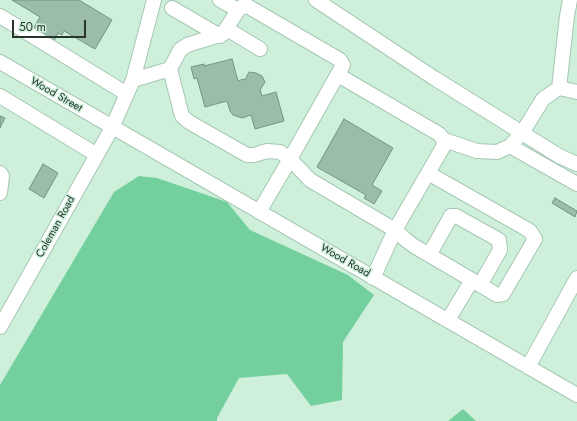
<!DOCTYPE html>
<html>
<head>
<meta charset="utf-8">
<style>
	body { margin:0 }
	#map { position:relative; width:577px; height:421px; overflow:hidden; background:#cef0db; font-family:Jost,sans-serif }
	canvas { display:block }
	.scale { position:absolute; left:12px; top:20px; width:74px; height:18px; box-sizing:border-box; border:2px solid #26342c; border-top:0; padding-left:5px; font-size:12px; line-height:14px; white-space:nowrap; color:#26342c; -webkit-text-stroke:3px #cef0db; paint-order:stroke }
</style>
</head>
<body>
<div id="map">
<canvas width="577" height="421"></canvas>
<div class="scale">50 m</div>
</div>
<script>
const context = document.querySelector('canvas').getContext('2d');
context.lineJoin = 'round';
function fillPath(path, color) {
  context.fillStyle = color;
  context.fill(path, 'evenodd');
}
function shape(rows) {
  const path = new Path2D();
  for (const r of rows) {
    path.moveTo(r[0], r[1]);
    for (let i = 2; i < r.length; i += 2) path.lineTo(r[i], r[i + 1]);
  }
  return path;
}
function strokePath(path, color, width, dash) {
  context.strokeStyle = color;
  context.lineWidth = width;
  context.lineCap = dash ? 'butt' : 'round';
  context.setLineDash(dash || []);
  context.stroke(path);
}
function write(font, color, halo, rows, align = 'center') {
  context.font = font + ' Jost,sans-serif';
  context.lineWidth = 3;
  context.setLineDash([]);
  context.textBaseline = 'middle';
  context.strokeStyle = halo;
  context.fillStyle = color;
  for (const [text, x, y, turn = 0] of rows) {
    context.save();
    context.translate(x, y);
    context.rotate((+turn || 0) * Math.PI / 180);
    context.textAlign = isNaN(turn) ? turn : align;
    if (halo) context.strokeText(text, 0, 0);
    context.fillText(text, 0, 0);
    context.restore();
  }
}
const forest = shape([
	[139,176,157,178,227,202,250,230,348,275,374,295,343,342,342,400,311,406,287,374,239,378,217,418,217,421,0,421,0,385,114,192],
	[463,409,476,421,448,421]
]);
const building = shape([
	[12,0,79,0,112,20,95,49,64,31,62,35,58,33,54,41,33,29,40,17,12,0],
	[232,59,238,81,243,79,245,80,249,72,256,73,262,76,265,82,260,90,262,96,276,92,284,121,255,129,251,115,242,118,233,115,230,111,227,101,205,107,197,78,194,79,191,67,204,64,204,66,232,59],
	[0,116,5,118,0,128,0,116],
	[344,119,393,148,372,185,382,191,374,204,364,198,366,195,317,167,344,119],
	[43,164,58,173,44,198,29,189,43,164],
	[555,198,577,211,575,217,552,203,555,198]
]);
const minor = shape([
	[220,0,238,10,243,6,249,7,340,60,343,65,290,159,259,212],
	[316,0,434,78,559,156,577,164],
	[172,8,220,36],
	[0,16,127,94],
	[227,29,260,49],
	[0,62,577,395],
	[170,69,180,50,187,45,223,34,238,10],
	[338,75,439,134,444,140,443,147,395,230,373,278],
	[133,80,170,69,182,116,189,122,247,155,254,155,267,151,280,152,290,159,310,180,395,230,406,240,414,246,472,280,448,320],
	[559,88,567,16,570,0],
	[0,96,97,155],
	[444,140,477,151,497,152,510,146,522,133,543,99,559,88,577,92],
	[510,146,577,184],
	[0,173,2,176,0,193],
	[428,173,530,231,535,239,503,294,497,295,472,280],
	[429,255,451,216,456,216,499,240,500,250,480,285],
	[0,327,112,128,133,80,154,0],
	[528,367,577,278]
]);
const streetNames = [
	["Wood Street",56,95,30],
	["Coleman Road",56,227,-61],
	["Wood Road",345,261,30]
];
fillPath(forest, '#73cf9d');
fillPath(building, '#9bbca8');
strokePath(building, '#749481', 1);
strokePath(minor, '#a6c7b3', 16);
strokePath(minor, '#fff', 14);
write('11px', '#26342c', '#cef0db', streetNames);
</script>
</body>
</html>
